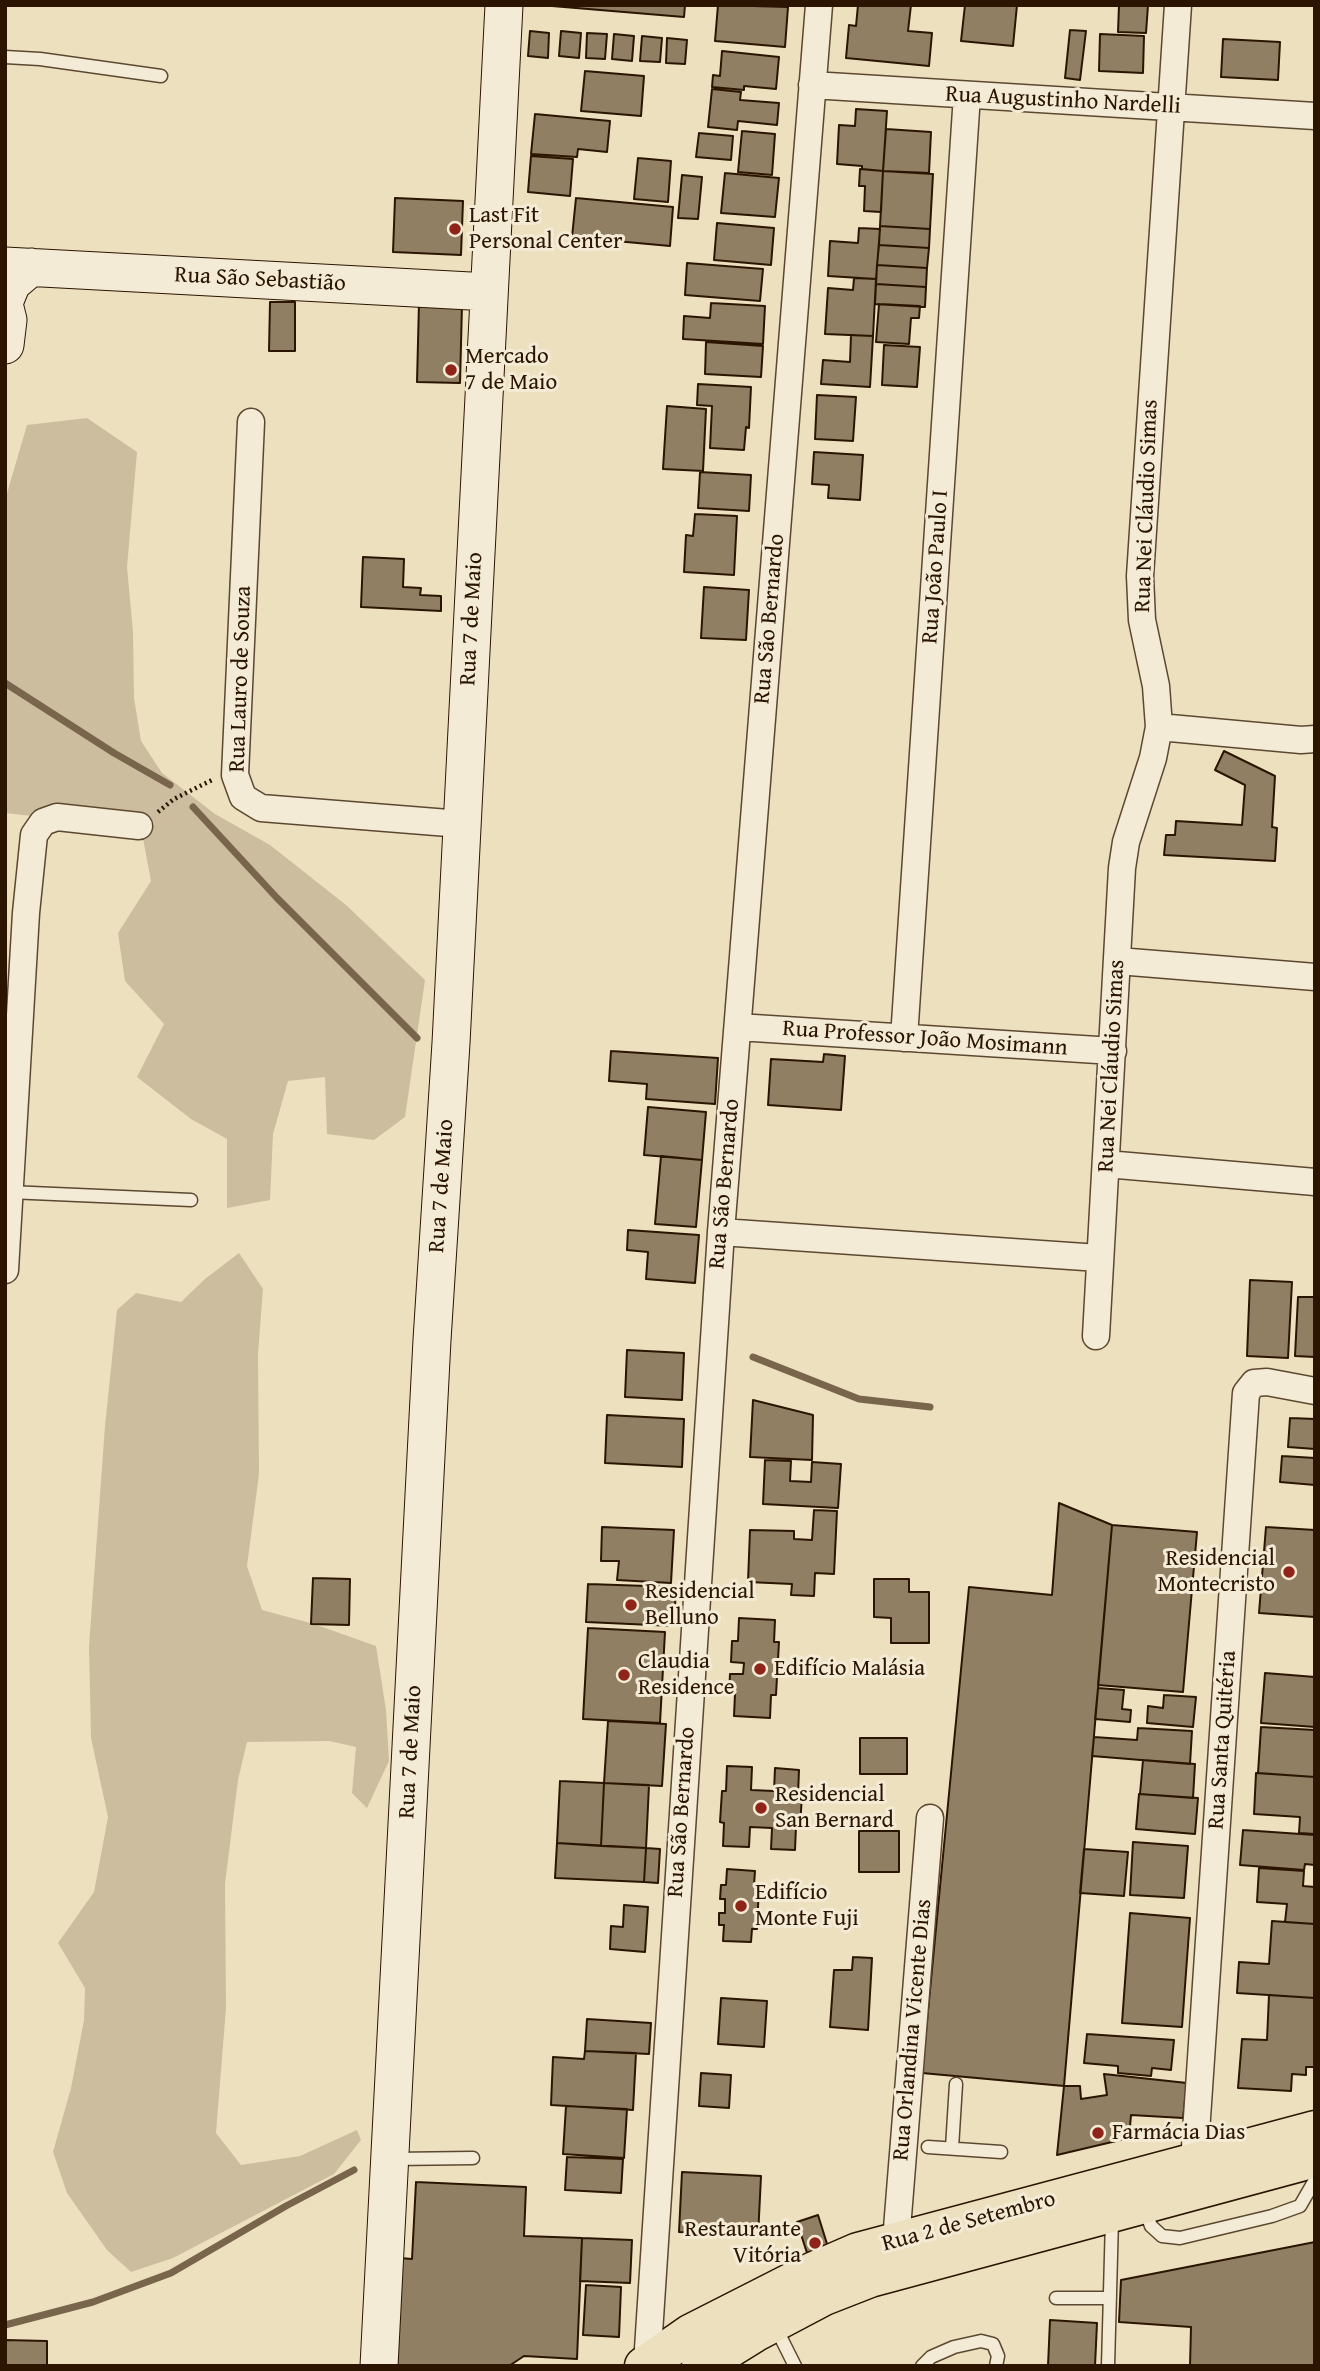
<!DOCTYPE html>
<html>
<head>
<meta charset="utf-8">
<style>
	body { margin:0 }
	#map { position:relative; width:1320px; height:2371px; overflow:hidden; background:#ede0bf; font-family:"Gentium Book Plus",serif }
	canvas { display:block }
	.frame { position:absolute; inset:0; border:7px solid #2b1500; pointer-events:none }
</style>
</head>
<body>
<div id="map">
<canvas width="1320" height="2371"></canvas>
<div class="frame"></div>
</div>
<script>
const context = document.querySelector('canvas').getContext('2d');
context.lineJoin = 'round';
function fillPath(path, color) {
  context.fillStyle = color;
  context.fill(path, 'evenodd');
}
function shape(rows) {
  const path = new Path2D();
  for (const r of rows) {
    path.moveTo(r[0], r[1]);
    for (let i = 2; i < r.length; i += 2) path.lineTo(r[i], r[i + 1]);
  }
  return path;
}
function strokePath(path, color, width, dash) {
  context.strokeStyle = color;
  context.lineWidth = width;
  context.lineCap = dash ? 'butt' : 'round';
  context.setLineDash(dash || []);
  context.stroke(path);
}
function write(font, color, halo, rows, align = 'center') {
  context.font = font + ' "Gentium Book Plus",serif';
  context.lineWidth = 6;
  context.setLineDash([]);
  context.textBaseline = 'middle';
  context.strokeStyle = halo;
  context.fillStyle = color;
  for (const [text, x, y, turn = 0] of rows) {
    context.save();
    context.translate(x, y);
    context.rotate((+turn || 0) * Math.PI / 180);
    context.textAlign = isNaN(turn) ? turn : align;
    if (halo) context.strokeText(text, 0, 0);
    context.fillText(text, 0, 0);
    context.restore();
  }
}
const green = shape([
	[87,418,137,452,127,567,133,632,134,698,141,741,162,773,215,814,270,845,346,905,425,980,405,1117,374,1140,327,1134,325,1077,288,1081,273,1134,270,1200,227,1208,227,1139,191,1119,137,1077,164,1024,125,981,118,933,151,881,141,828,5,813,5,500,27,425],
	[239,1253,263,1289,258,1354,259,1474,247,1566,262,1610,314,1624,376,1646,386,1710,389,1761,367,1808,352,1793,356,1747,329,1741,247,1742,238,1780,225,1884,226,2008,216,2133,241,2165,300,2156,357,2130,361,2140,334,2174,173,2258,131,2272,107,2250,67,2193,53,2152,71,2088,84,2020,85,1988,58,1943,94,1892,108,1817,91,1738,89,1646,105,1426,117,1310,136,1293,181,1302,205,1279]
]);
const stream = shape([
	[5,683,114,753,170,785],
	[193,807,277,898,417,1038],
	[753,1357,859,1399,930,1407],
	[5,2325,93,2302,171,2273,286,2206,354,2170]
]);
const building = shape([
	[540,5,685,5,684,17,540,5],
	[718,5,788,7,785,47,715,41,718,5],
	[858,5,911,5,908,31,932,33,929,66,846,58,849,25,856,26,858,5],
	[965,5,1017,5,1013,46,961,41,965,5],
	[1119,5,1148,5,1146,33,1118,32,1119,5],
	[1070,30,1086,31,1080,80,1065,78,1070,30],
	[530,31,549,33,548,58,528,56,530,31],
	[561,31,581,33,579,58,559,56,561,31],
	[587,33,607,34,605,59,586,58,587,33],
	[614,34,634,36,632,61,612,59,614,34],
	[1100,34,1144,36,1143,73,1099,71,1100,34],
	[642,36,662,38,660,62,640,61,642,36],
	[667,38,687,40,685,64,666,63,667,38],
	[1223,39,1280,42,1278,80,1221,77,1223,39],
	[722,51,779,57,776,89,744,86,744,90,712,87,713,75,720,76,722,51],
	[585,71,644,76,641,116,581,111,585,71],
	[712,89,741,92,740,100,779,103,777,125,738,121,737,130,708,127,712,89],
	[856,109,887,111,883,171,862,169,862,166,837,164,839,125,855,126,856,109],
	[535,114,610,121,607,152,578,149,577,157,531,154,535,114],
	[886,129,931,132,929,173,883,171,886,129],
	[742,131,775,134,772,175,738,172,742,131],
	[699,133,733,136,731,160,696,157,699,133],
	[531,156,573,159,570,196,528,192,531,156],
	[638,158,671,161,668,202,634,199,638,158],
	[860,169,883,171,881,212,864,211,865,186,859,186,860,169],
	[883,171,933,174,930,229,880,226,883,171],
	[725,173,779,178,775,217,721,213,725,173],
	[682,175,702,177,698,219,678,218,682,175],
	[395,198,463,201,461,255,393,252,395,198],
	[576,198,673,207,670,246,572,237,576,198],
	[717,223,774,228,771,265,714,260,717,223],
	[880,226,930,229,929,248,879,245,880,226],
	[859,228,880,229,876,279,828,276,830,241,858,243,859,228],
	[879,245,929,248,927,268,877,265,879,245],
	[687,263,763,269,760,301,685,295,687,263],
	[877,265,927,268,926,287,876,284,877,265],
	[854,278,876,279,873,336,825,334,828,288,853,290,854,278],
	[876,284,926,287,925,307,875,304,876,284],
	[270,302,295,302,295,351,269,351,270,302],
	[419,303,462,305,460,383,417,382,419,303],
	[711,303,765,306,763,344,683,339,684,316,710,318,711,303],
	[879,304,920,306,919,318,911,318,909,344,876,342,879,304],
	[851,335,873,336,870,387,821,384,823,360,850,362,851,335],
	[706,342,763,346,761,377,705,374,706,342],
	[884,345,920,347,917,387,882,385,884,345],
	[698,384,751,387,749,428,746,427,744,450,710,448,712,406,697,405,698,384],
	[817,395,856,397,853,441,815,439,817,395],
	[667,406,706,409,703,471,663,469,667,406],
	[814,452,863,455,860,500,828,498,829,485,812,484,814,452],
	[700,472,751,475,749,511,698,508,700,472],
	[695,514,737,516,734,575,684,572,686,535,693,536,695,514],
	[363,557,404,559,403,587,421,588,420,595,441,596,441,611,361,607,363,557],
	[704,587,749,590,746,640,701,638,704,587],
	[1224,751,1275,776,1272,827,1277,828,1275,861,1164,855,1166,835,1175,835,1176,821,1242,825,1245,785,1215,770,1224,751],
	[611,1051,718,1058,715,1104,646,1099,647,1084,609,1081,611,1051],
	[824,1054,845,1056,841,1110,768,1105,771,1059,823,1062,824,1054],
	[648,1107,706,1112,702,1160,644,1155,648,1107],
	[661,1156,702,1160,696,1227,655,1224,661,1156],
	[628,1230,699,1235,695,1283,646,1279,648,1252,627,1250,628,1230],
	[1250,1280,1292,1282,1288,1358,1247,1356,1250,1280],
	[1298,1297,1315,1297,1315,1357,1295,1356,1298,1297],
	[627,1350,684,1353,682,1400,625,1397,627,1350],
	[753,1400,813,1415,812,1460,750,1457,753,1400],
	[607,1415,684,1419,682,1467,605,1463,607,1415],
	[1290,1418,1315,1419,1315,1449,1288,1447,1290,1418],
	[1282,1456,1315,1458,1315,1485,1280,1482,1282,1456],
	[765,1460,791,1461,790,1481,811,1482,812,1462,841,1464,838,1508,763,1504,765,1460],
	[1059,1503,1112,1525,1064,2086,922,2073,969,1587,1052,1595,1059,1503],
	[814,1510,837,1511,834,1574,815,1573,814,1596,791,1595,792,1584,748,1582,750,1530,794,1531,794,1539,812,1540,814,1510],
	[1112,1525,1197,1532,1183,1692,1098,1685,1112,1525],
	[602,1527,674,1530,671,1583,617,1580,619,1561,601,1561,602,1527],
	[1266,1527,1315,1530,1315,1617,1259,1613,1266,1527],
	[313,1578,350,1579,349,1625,311,1624,313,1578],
	[874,1579,909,1579,909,1592,929,1592,929,1643,891,1643,891,1618,874,1617,874,1579],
	[588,1584,676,1587,674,1626,586,1622,588,1584],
	[739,1618,775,1620,774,1642,779,1642,776,1695,771,1695,770,1718,734,1716,735,1694,729,1694,730,1674,743,1674,744,1663,731,1662,732,1641,738,1641,739,1618],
	[588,1628,665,1632,660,1723,583,1719,588,1628],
	[1265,1673,1315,1677,1315,1727,1261,1723,1265,1673],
	[1098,1688,1124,1690,1122,1709,1131,1710,1130,1722,1095,1719,1098,1688],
	[1164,1695,1196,1697,1193,1727,1147,1723,1148,1706,1163,1708,1164,1695],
	[608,1721,666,1724,662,1786,604,1783,608,1721],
	[1261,1727,1315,1730,1315,1777,1258,1773,1261,1727],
	[1138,1728,1192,1731,1190,1764,1092,1756,1094,1737,1137,1740,1138,1728],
	[860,1738,907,1738,907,1774,860,1774,860,1738],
	[1143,1760,1195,1764,1193,1798,1140,1794,1143,1760],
	[727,1766,752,1767,751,1790,774,1791,775,1768,799,1770,798,1795,802,1795,800,1827,796,1826,795,1850,771,1849,772,1828,750,1827,749,1847,723,1846,724,1823,720,1822,722,1791,726,1791,727,1766],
	[1256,1773,1315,1777,1315,1834,1299,1833,1300,1817,1254,1814,1256,1773],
	[560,1781,604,1783,601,1846,557,1843,560,1781],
	[604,1783,649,1785,646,1848,601,1846,604,1783],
	[1139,1794,1198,1798,1195,1834,1136,1829,1139,1794],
	[1243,1830,1315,1835,1315,1865,1305,1864,1304,1870,1240,1865,1243,1830],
	[859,1831,899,1831,899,1872,859,1872,859,1831],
	[1133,1842,1188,1846,1184,1898,1130,1895,1133,1842],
	[557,1843,646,1848,644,1882,555,1878,557,1843],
	[646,1848,660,1849,658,1883,644,1882,646,1848],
	[1084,1849,1128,1852,1124,1896,1080,1893,1084,1849],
	[1259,1868,1304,1871,1303,1886,1315,1887,1315,1924,1285,1922,1287,1904,1257,1902,1259,1868],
	[727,1869,755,1871,754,1885,759,1886,757,1929,752,1929,751,1942,723,1941,724,1925,719,1925,719,1913,725,1913,725,1899,720,1899,721,1885,726,1885,727,1869],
	[624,1905,648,1907,645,1952,610,1949,611,1926,623,1927,624,1905],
	[1130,1913,1190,1918,1182,2027,1122,2023,1130,1913],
	[1272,1921,1315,1924,1315,1998,1237,1993,1239,1962,1269,1964,1272,1921],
	[853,1957,872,1958,868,2030,830,2027,834,1970,852,1970,853,1957],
	[1269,1995,1315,1998,1315,2067,1306,2067,1306,2075,1292,2074,1291,2091,1238,2088,1242,2039,1267,2040,1269,1995],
	[721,1998,767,2001,764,2047,718,2044,721,1998],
	[587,2019,651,2023,649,2054,585,2051,587,2019],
	[1087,2034,1174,2040,1171,2070,1152,2068,1151,2076,1118,2073,1118,2066,1084,2063,1087,2034],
	[585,2051,636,2053,633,2110,551,2105,553,2057,584,2059,585,2051],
	[701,2073,731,2075,729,2108,699,2106,701,2073],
	[1104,2074,1187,2083,1183,2118,1131,2115,1129,2138,1057,2155,1064,2086,1080,2086,1081,2099,1107,2095,1104,2074],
	[566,2106,627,2109,624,2158,563,2154,566,2106],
	[567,2157,623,2159,621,2193,565,2190,567,2157],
	[682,2172,761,2176,758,2237,679,2232,682,2172],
	[416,2182,526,2187,524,2236,582,2238,577,2359,524,2356,509,2366,395,2366,400,2258,412,2259,416,2182],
	[818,2215,828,2247,807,2253,797,2222,818,2215],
	[582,2238,632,2240,630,2283,580,2281,582,2238],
	[1315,2242,1315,2366,1190,2366,1191,2327,1119,2322,1121,2280,1315,2242],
	[586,2285,621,2287,619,2337,583,2335,586,2285],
	[1050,2320,1097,2323,1095,2366,1048,2366,1050,2320],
	[5,2340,47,2341,47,2366,5,2366,5,2340]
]);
const path = shape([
	[158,812,174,799,214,779]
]);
const lane = shape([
	[5,57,40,59,161,76],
	[9,1192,191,1200],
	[928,2147,1001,2152],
	[952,2148,956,2084],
	[393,2159,473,2158],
	[1145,2209,1151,2226,1162,2236,1180,2238,1272,2216,1300,2206,1315,2180],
	[1056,2298,1110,2298],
	[775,2326,795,2366],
	[922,2366,931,2357,954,2347,981,2341,993,2344,998,2356,996,2366],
	[1108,2366,1112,2219]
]);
const street = shape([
	[812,85,1315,116],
	[251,422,235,775,243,797,261,808,461,824],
	[1159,727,1301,740,1315,739],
	[1118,961,1315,977],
	[738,1027,1113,1051],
	[904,1038,967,95],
	[1106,1164,1315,1182],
	[721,1232,1099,1258],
	[5,1270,26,913,34,835,43,822,57,817,139,826],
	[1096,1336,1122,868,1126,842,1153,758,1159,727,1156,686,1142,620,1140,576,1178,5],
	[1194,2162,1246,1393,1254,1383,1267,1382,1315,1391],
	[896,2241,930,1818],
	[647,2364,721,1232,819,5]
]);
const secondary = shape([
	[5,266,489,292],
	[5,300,12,283,31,267],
	[5,308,8,320,5,345],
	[379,2366,432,1340,451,1043,504,5]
]);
const primary = shape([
	[644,2366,690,2334,812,2272,858,2252,1315,2130],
	[701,2366,754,2333,824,2296,870,2278,1315,2158]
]);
const markers = [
	[455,229,7,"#8f2418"],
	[451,370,7,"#8f2418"],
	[1289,1572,7,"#8f2418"],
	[631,1605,7,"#8f2418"],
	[760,1669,7,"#8f2418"],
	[624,1675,7,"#8f2418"],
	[761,1808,7,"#8f2418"],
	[741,1906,7,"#8f2418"],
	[1098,2133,7,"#8f2418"],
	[815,2243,7,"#8f2418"]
];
const streetNames = [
	["Rua Augustinho Nardelli",1063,101,3],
	["Rua São Sebastião",260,280,3],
	["Rua Nei Cláudio Simas",1147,506,-88],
	["Rua João Paulo I",936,567,-86],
	["Rua 7 de Maio",472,619,-87],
	["Rua São Bernardo",770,619,-85],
	["Rua Lauro de Souza",241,679,-88],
	["Rua Professor João Mosimann",925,1039,4],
	["Rua Nei Cláudio Simas",1112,1066,-87],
	["Rua São Bernardo",725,1184,-85],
	["Rua 7 de Maio",442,1186,-86],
	["Rua Santa Quitéria",1223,1740,-86],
	["Rua 7 de Maio",411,1752,-87],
	["Rua São Bernardo",682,1812,-86],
	["Rua Orlandina Vicente Dias",913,2030,-85],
	["Rua 2 de Setembro",969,2222,-15]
];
const poiNames = [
	["Last Fit",469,216],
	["Personal Center",469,242],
	["Mercado",465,357],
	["7 de Maio",465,383],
	["Residencial",1275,1559,"right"],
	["Montecristo",1275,1585,"right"],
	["Residencial",645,1592],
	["Belluno",645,1618],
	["Claudia",638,1662],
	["Residence",638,1688],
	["Edifício Malásia",774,1669],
	["Residencial",775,1795],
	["San Bernard",775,1821],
	["Edifício",755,1893],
	["Monte Fuji",755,1919],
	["Farmácia Dias",1112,2133],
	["Restaurante",801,2230,"right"],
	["Vitória",801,2256,"right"]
];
fillPath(green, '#ccbd9f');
strokePath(stream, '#78654c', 7);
fillPath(building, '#907f63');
strokePath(building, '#2b1500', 2);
strokePath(lane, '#5c4830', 15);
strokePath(street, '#5c4830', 29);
strokePath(secondary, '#2b1500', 39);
strokePath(primary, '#2b1500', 41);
strokePath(path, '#2b1500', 4.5, [2, 3.5]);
strokePath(lane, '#f3ebd5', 12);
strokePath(street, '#f3ebd5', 26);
strokePath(secondary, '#f3ebd5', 37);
strokePath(primary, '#ede0bf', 38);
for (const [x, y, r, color] of markers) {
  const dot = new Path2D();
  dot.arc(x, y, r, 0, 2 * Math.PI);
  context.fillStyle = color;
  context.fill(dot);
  strokePath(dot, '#f3ebd5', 2.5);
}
write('23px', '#2b1500', '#f3ebd5', streetNames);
write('23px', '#2b1500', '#f3ebd5', poiNames, 'left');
</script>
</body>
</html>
